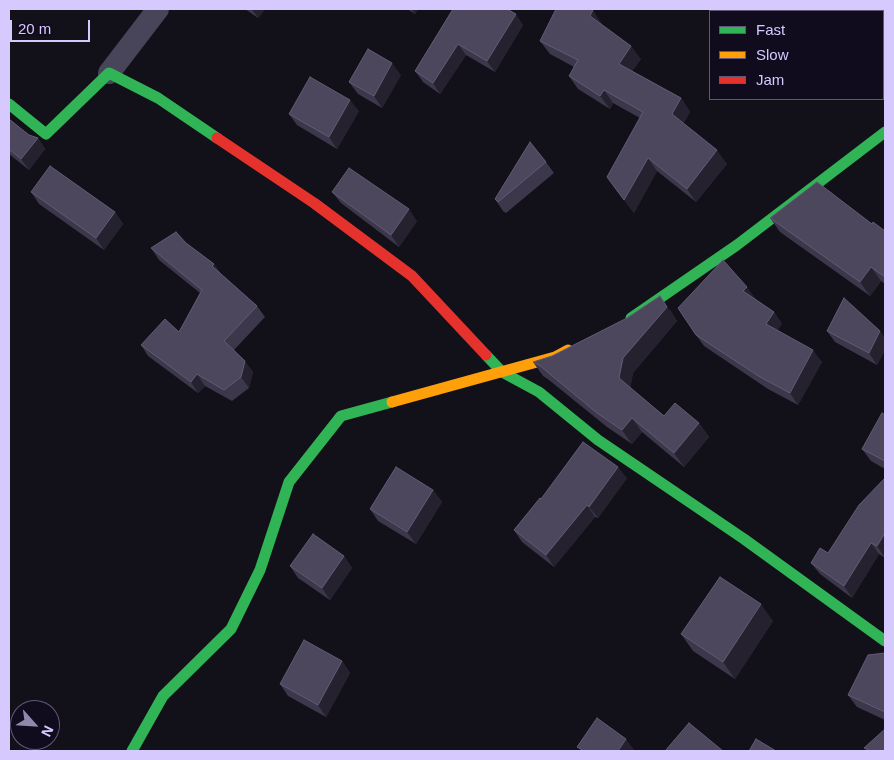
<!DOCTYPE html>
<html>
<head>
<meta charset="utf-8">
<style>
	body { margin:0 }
	#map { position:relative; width:894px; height:760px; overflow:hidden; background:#121019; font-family:Helvetica,sans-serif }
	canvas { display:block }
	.frame { position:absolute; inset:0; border:10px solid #d5c9fe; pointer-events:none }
	.legend { position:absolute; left:709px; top:10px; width:175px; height:90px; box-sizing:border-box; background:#110c1d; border:1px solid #5f5877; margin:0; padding:6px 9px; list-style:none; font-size:15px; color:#d5c9fe }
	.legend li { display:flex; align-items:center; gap:10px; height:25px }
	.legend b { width:25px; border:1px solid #5f5877 }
	.north { position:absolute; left:10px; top:700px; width:50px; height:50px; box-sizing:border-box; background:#110c1d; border:1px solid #5f5877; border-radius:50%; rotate:116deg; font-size:14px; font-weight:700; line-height:20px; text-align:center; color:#d5c9fe }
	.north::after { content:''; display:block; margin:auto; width:18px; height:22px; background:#9188ae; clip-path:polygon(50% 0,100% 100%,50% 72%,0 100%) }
	.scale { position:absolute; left:10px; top:20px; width:80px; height:22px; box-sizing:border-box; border:2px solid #d5c9fe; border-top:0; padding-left:6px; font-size:15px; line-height:18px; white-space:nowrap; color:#d5c9fe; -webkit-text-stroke:4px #110c1d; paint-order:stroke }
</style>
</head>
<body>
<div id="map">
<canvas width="894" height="760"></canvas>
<div class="frame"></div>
<ul class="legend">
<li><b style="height:6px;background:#30b455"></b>Fast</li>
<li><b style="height:6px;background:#ff9f0a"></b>Slow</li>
<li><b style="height:6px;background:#e5322d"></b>Jam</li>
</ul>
<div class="north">N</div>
<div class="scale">20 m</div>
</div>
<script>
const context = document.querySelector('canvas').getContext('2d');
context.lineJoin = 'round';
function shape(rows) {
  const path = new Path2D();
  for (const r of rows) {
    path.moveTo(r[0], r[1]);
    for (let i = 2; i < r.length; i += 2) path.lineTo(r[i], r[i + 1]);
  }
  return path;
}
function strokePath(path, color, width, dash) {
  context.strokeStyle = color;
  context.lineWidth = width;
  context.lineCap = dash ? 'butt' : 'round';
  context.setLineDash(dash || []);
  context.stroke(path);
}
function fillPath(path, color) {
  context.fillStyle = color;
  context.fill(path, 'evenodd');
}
const street = shape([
	[109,73,158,9]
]);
const fast = shape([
	[9,104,46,134,109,73,158,98,217,138],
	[631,318,737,245,885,132],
	[486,355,502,372,539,392,598,440,744,539,885,641],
	[132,751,163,696,231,629,260,570,289,482,341,416,392,402]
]);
const slow = shape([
	[392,402,555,357,568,350]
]);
const jam = shape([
	[217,138,314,203,412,276,486,355]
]);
const wall = shape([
	[245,9,265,9,258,18],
	[407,9,418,9,415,14],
	[453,9,523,25,495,72,466,55,440,94,423,82,415,71],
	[602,24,602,25,641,59,632,71,681,98,690,112,683,124,727,164,696,202,657,171,634,213,607,177,640,118,613,103,610,109,578,89,569,76,574,67,550,54,540,41],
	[401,75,382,108,358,94,349,82],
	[359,111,337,149,297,125,289,114],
	[9,119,29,135,38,138,45,149,29,170,9,154],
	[546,162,554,173,506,213,503,211,495,199],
	[31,192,115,212,123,224,104,250,39,204],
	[332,192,417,221,399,247,341,203],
	[770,218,872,224,885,231,885,284,881,281,870,296,780,232],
	[186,243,214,264,221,274,257,306,265,317,234,350,253,372,249,388,232,401,205,386,198,393,148,356,141,345,179,332,200,293,159,260,151,248],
	[755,299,774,312,782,324,777,330,822,362,798,405,768,389,704,346,696,335,756,299],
	[670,310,677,321,633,373,630,388,664,416,699,423,709,437,684,467,642,432,632,444,607,427,549,380,543,376,533,362,552,356],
	[827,331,885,338,885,350,877,365,835,342],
	[885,415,885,469,871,461,862,449],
	[627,478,598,518,595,517,554,567,522,542,514,530,541,499],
	[885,478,885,558,879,554,852,598,820,574,811,563,828,553],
	[433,490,442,502,416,544,378,521,370,509],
	[344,556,352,568,330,600,298,578,290,566],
	[773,621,735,679,693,651,681,634],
	[885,653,885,720,857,707,848,695],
	[342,661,350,673,326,717,288,696,280,684]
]);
const shadedWall = shape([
	[252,9,265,9,258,18],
	[411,9,418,9,415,14],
	[849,9,867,9,865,11,847,11],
	[593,10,602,24,599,30,590,16],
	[516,14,523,25,495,72,487,61],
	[458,44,466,55,440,94,433,83],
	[631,46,641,59,628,77,619,64],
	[392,63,401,75,382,108,374,96],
	[604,90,613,103,610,109,600,96],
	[681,98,690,112,681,128,672,114],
	[350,100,359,111,337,149,329,137],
	[38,138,45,149,29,170,21,159],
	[717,150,727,164,696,202,687,189],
	[648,158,657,171,634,213,624,200],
	[409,209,417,221,399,247,391,235],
	[115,212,123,224,104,250,96,238],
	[214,264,222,275,212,266],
	[871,267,881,281,870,296,860,282],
	[747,287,756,299,752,303,743,291],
	[660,296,677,321,633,373,629,393,619,378,623,358],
	[774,312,782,324,774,336,766,324],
	[880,331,885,338,885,350,877,365,869,353],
	[813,350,822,362,798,405,790,393],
	[245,361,253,372,249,388,241,377],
	[197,374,205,386,198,393,191,382],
	[632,418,642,432,632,444,622,430],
	[699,423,709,437,684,467,674,453],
	[618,467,627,478,598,518,589,507],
	[433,490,442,502,416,544,407,532],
	[587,505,595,517,554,567,546,555],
	[885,533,885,558,877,546],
	[871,543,879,554,852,598,844,586],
	[344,556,352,568,330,600,322,588],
	[761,604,773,621,735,679,723,662],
	[342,661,350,673,326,717,318,705],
	[626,739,635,751,618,751]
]);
const building = shape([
	[453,9,507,9,516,14,487,61,458,44,433,83,415,71,453,9],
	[556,9,590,9,593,10,590,16,631,46,619,64,681,98,672,114,717,150,687,189,648,158,624,200,607,177,643,112,604,90,600,96,569,76,578,60,540,41,556,9],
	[824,9,849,9,847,11,827,11,824,9],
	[368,49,392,63,374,96,349,82,368,49],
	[310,77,350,100,329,137,289,114,310,77],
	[9,119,29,135,38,138,21,159,9,149,9,119],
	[530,142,546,162,498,202,495,199,530,142],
	[50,166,115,212,96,238,31,192,50,166],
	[349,168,409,209,391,235,332,192,349,168],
	[817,182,872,224,873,222,885,231,885,277,871,267,860,282,770,218,817,182],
	[176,232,186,243,214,264,212,266,257,306,224,341,245,361,241,377,224,390,197,374,191,382,141,345,165,319,179,332,202,290,151,248,176,232],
	[723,260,747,287,743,291,774,312,766,324,813,350,790,393,760,377,696,335,678,308,723,260],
	[660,296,667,307,623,358,619,378,664,416,675,403,699,423,674,453,632,418,622,430,597,413,539,365,533,362,552,356,627,318,660,296],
	[844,298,880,331,869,353,827,331,844,298],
	[882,413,885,415,885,461,862,449,882,413],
	[583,442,618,467,589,507,587,505,546,555,514,530,540,498,541,499,583,442],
	[396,467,433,490,407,532,370,509,396,467],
	[885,478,885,533,877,546,871,543,844,586,811,563,820,548,828,553,859,505,885,478],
	[313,534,344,556,322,588,290,566,313,534],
	[720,577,761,604,723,662,681,634,720,577],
	[304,640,342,661,318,705,280,684,304,640],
	[885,653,885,712,848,695,868,655,885,653],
	[597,718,626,739,618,751,584,751,577,747,597,718],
	[689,723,723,751,665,751,689,723],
	[885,729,885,751,870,751,864,748,885,729],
	[756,739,776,751,749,751,756,739]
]);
strokePath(street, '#48455a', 22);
strokePath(fast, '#30b455', 11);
strokePath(slow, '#ff9f0a', 11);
strokePath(jam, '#e5322d', 11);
fillPath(wall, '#3c374a');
fillPath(shadedWall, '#25212e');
fillPath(building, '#4d475d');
strokePath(building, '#625b76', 1);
</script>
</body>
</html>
